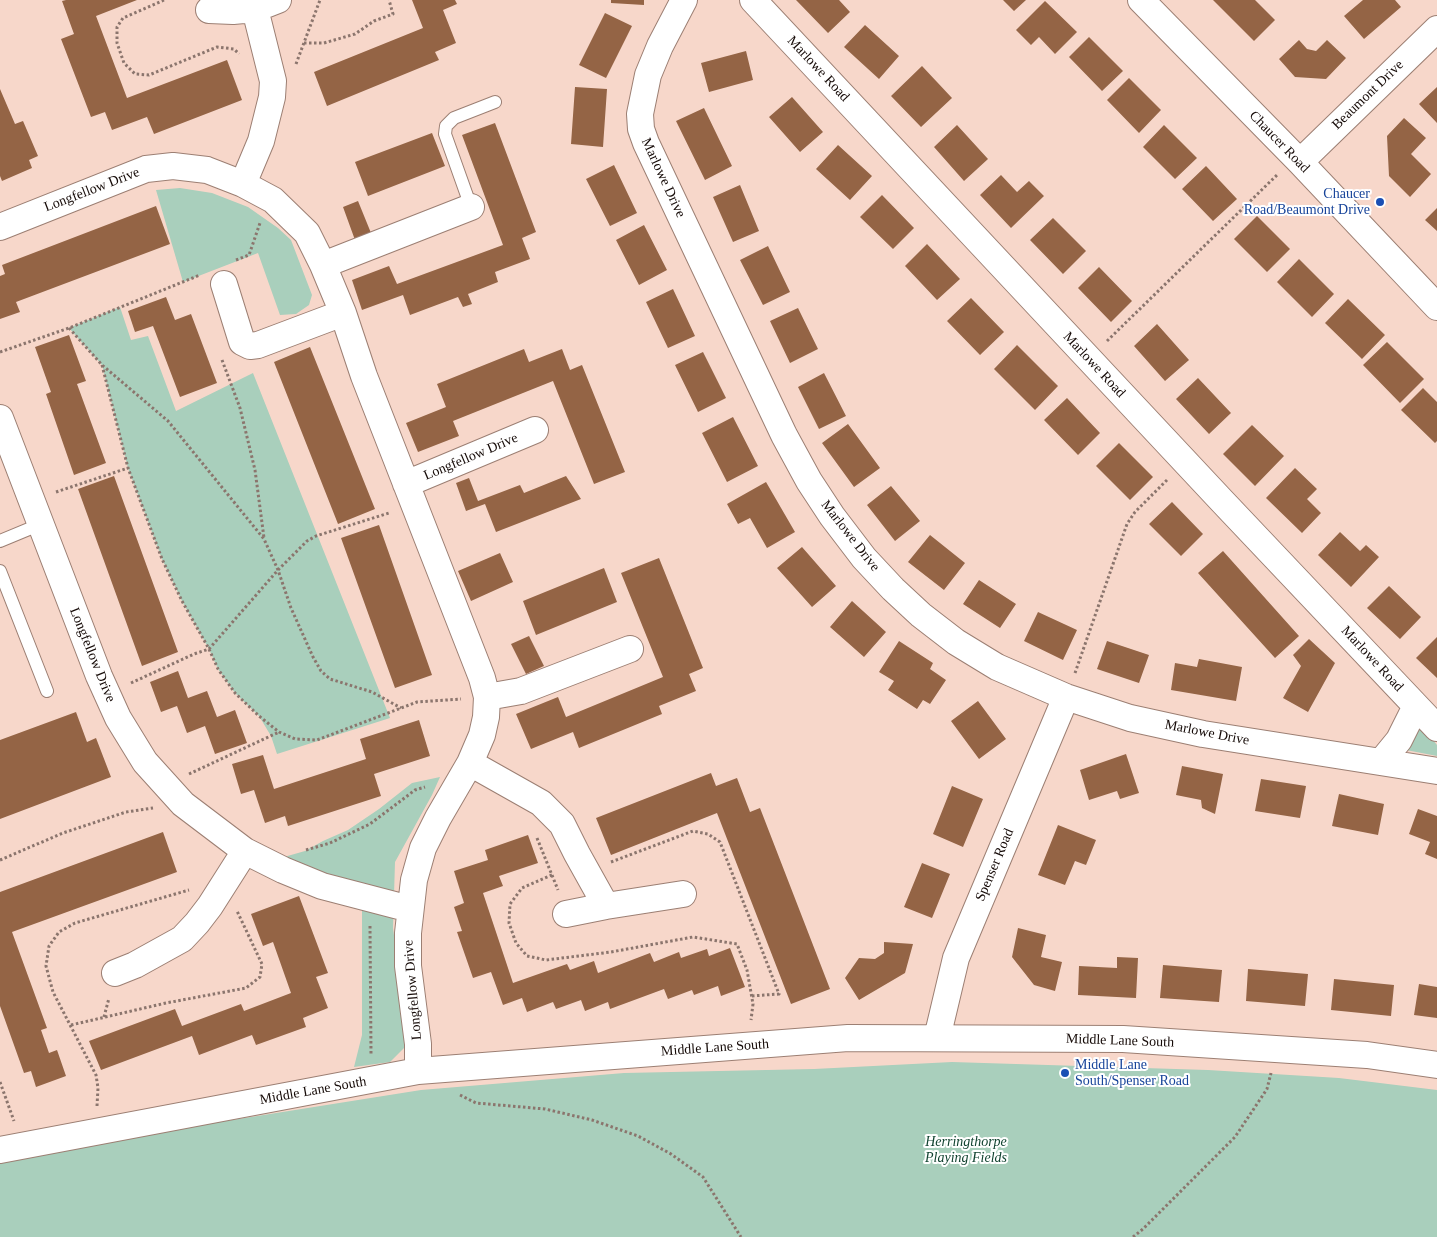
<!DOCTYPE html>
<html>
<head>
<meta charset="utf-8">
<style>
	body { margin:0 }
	canvas { display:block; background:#f7d7ca }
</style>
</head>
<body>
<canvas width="1437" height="1237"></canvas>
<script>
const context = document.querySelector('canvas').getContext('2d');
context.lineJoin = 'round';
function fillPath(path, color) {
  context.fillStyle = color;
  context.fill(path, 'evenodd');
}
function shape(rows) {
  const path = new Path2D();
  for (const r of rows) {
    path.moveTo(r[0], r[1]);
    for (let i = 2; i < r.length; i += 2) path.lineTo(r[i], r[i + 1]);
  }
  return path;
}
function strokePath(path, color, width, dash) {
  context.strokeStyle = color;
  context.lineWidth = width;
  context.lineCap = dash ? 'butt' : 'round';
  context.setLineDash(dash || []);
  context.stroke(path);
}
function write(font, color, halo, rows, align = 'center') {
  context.font = font + ' Georgia,serif';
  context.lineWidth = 4;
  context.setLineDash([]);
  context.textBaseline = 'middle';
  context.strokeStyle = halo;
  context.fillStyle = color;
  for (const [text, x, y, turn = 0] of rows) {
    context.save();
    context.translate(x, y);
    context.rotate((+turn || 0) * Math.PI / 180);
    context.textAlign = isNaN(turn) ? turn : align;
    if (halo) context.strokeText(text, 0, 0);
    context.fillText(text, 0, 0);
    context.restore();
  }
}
const green = shape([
	[180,188,212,193,248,207,278,228,291,240,312,295,309,305,296,314,280,315,258,253,183,282,156,190],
	[120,307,131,340,148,336,176,411,253,373,390,718,277,754,271,736,259,716,235,693,218,669,209,649,182,601,162,559,128,468,102,365,69,328],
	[1420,724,1437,745,1437,756,1406,750],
	[440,777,432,795,395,862,393,928,404,1009,404,1048,390,1062,354,1067,362,1035,362,885,324,875,284,857,305,851,323,841,348,830,379,809,412,783],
	[952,1062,1208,1070,1339,1078,1437,1090,1437,1237,0,1237,0,1161,37,1151,421,1090,624,1073,814,1069]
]);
const building = shape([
	[66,0,137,0,96,16,127,98,227,60,242,100,154,134,147,117,112,130,105,112,91,117,61,39,74,34,62,1],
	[412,0,455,0,457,4,443,10,456,43,435,52,439,60,327,106,314,72,423,28],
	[611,0,644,0,644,5,611,3],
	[796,0,839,0,850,12,828,33],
	[1003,0,1026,0,1014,11],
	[1213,0,1255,0,1275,20,1254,41],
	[1363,0,1395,0,1401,7,1364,39,1344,16],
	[1045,1,1077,32,1055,54,1039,37,1031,45,1016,30],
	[605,13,632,26,606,78,579,65],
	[865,25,899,56,879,79,844,47],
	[1089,37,1123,71,1102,91,1069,57],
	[1299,40,1307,49,1316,51,1327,40,1346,58,1326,79,1295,77,1279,59],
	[746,51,753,80,709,92,701,63],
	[922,66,952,98,921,127,891,96],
	[1129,78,1161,110,1139,133,1107,100],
	[575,87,607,89,603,147,571,144],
	[1437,87,1437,123,1419,104],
	[0,89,15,124,23,121,38,156,29,160,32,168,2,181,0,176],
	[792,97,823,132,800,152,769,117],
	[704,108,732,166,705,180,676,121],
	[1404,118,1426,138,1411,154,1431,174,1410,197,1389,176,1387,136],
	[495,123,536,232,522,238,530,259,495,272,498,282,468,294,472,304,463,307,458,297,410,315,403,295,362,310,352,280,389,266,397,284,503,245,462,135],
	[957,125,988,159,964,181,934,147],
	[1164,125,1197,158,1175,179,1143,147],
	[432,133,445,166,368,196,355,162],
	[838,145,872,176,850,200,816,169],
	[614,165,637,213,610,226,586,179],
	[1206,166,1237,199,1213,221,1182,189],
	[1001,175,1017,192,1029,181,1044,196,1011,228,980,195],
	[740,185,759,231,733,242,713,197],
	[882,195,914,228,893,249,860,217],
	[358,201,371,233,355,240,343,207],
	[156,206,170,244,16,302,20,312,0,319,0,276,5,274,2,265],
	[1437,208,1437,231,1425,220],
	[1257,216,1290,249,1267,272,1234,239],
	[1053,218,1086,251,1063,274,1030,240],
	[644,225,667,270,639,285,616,240],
	[927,244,960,279,937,300,905,266],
	[768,246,790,292,763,305,740,260],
	[1299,259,1334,294,1312,317,1277,282],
	[1099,267,1132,301,1111,322,1078,288],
	[673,289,695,336,668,348,646,302],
	[166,297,175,320,191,314,217,383,180,397,153,326,135,332,128,311],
	[971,298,1004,332,980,355,947,321],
	[1348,299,1385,335,1362,359,1325,323],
	[798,308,818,349,790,363,770,321],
	[1157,324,1189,360,1165,381,1134,346],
	[69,335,86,381,77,384,106,463,74,475,46,394,51,392,35,347],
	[1387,342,1424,379,1400,403,1363,365],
	[1017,345,1058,386,1035,410,994,369],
	[310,347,375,509,338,524,274,362],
	[524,349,529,362,562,349,570,370,582,365,625,472,594,484,553,381,453,421,459,436,418,452,406,423,446,407,437,384],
	[703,352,726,398,698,412,675,365],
	[824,373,846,416,819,429,798,387],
	[1198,378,1231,413,1209,434,1176,399],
	[1423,388,1437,402,1437,441,1435,443,1401,410],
	[1067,398,1100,433,1078,455,1044,420],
	[733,417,758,466,727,482,702,433],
	[848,424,880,468,854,487,822,443],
	[1252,425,1284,456,1255,486,1223,454],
	[1119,443,1153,477,1130,500,1096,466],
	[1295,468,1317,489,1307,499,1321,513,1302,533,1266,498],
	[114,476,178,652,142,666,78,489],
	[566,476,581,499,496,532,485,504,466,511,456,483,469,478,478,501,520,485,524,493],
	[766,482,795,532,767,548,750,518,738,524,727,504],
	[891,486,920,521,895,541,867,505],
	[1172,502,1203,534,1181,556,1149,524],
	[379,525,432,675,395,688,341,538],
	[1340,532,1360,551,1366,545,1379,557,1351,587,1318,555],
	[930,535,965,563,944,590,908,562],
	[802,547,836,586,812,607,777,568],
	[1223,551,1299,636,1275,658,1198,573],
	[500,553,513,582,471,601,458,571],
	[659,558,703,668,689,674,696,691,659,706,662,714,579,748,573,732,531,749,516,714,558,697,566,717,663,677,621,573],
	[604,568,617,602,536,635,523,601],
	[979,580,1016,604,1000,628,963,604],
	[1389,586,1421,617,1400,639,1367,608],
	[852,601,886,632,864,657,830,627],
	[1038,612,1077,630,1063,660,1024,641],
	[529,636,544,666,526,674,511,644],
	[1437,637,1437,678,1416,658],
	[1309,639,1335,663,1308,712,1283,698,1301,666,1293,655],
	[899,641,933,663,930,669,946,680,930,704,923,700,917,709,888,690,894,681,879,672],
	[1107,641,1149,655,1139,683,1097,669],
	[1199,659,1242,667,1236,701,1171,690,1175,663,1197,667],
	[178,671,188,698,207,691,217,717,235,710,247,743,215,754,205,726,187,733,177,706,161,712,150,682],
	[978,701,1006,739,979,759,951,721],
	[76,712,87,742,96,738,111,777,0,819,0,740],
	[419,720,430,756,374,774,381,796,288,826,285,816,265,823,254,790,241,794,232,764,263,755,274,789,366,759,360,739],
	[1126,754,1139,793,1120,799,1117,791,1089,800,1080,770],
	[1182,766,1223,774,1215,814,1202,808,1201,800,1176,795],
	[711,773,716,786,737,778,750,812,760,808,830,989,791,1004,717,813,611,855,596,818],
	[1261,779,1306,786,1300,818,1255,811],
	[952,786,983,799,963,847,933,834],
	[1339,794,1384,804,1378,835,1332,826],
	[1418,809,1437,816,1437,859,1425,854,1430,842,1409,834],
	[1058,825,1096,840,1086,865,1075,861,1065,885,1038,875],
	[163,832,177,872,12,932,47,1028,41,1030,49,1053,57,1050,66,1076,36,1087,31,1071,24,1073,0,1006,0,892],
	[528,835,538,863,499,876,503,886,483,893,513,983,567,964,570,970,594,961,598,973,650,953,654,962,679,952,681,958,707,949,709,956,730,948,745,987,721,996,718,986,694,995,692,990,668,999,664,989,610,1009,608,1002,585,1011,581,1000,556,1009,553,1002,527,1012,522,998,503,1005,491,972,473,978,457,932,462,931,454,907,464,903,454,871,488,860,485,850],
	[922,863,950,874,932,918,904,907],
	[299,896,328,973,316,977,328,1008,303,1018,306,1027,256,1045,252,1035,199,1055,192,1036,101,1070,89,1041,175,1009,182,1026,241,1004,244,1011,291,993,273,942,263,946,251,914],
	[1018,928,1046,935,1041,957,1062,962,1055,991,1034,985,1012,957],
	[884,942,913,944,905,973,859,1000,845,978,859,958,875,959,884,953],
	[1117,957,1138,958,1136,998,1078,995,1079,966,1117,968],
	[1163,965,1222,970,1219,1002,1160,998],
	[1248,969,1308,974,1305,1006,1246,1001],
	[1334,979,1394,985,1391,1016,1331,1010],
	[1419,984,1437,987,1437,1018,1414,1015]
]);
const path = shape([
	[164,0,123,18,117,27,117,43,124,63,135,74,149,75,217,47,234,49,239,54],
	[304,43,324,43,355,34,374,21,393,14,389,0],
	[296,64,320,0],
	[236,260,249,255,260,223],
	[69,328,102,365,168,421,264,539,278,570,291,608,313,657,321,671,330,679,372,692,401,708],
	[1107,341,1278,174],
	[0,352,69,328,200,275],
	[222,360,240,408,255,470,264,538],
	[102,365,128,468,162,559,182,601,209,649,218,669,235,693,259,716,279,732,295,739,317,740,417,702,461,699],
	[56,492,128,468],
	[1075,673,1127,524,1135,512,1168,479],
	[131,683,194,654,209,649,278,570,307,541,316,536,389,513],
	[189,774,279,732],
	[537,838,558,890],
	[306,850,330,843,370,824,415,790,425,787],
	[0,860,63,833,126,812,153,808],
	[611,862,693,831,708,834,720,842,779,994,751,996],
	[552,875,522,888,510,904,509,923,516,943,527,956,546,960,611,952,693,937,737,944,747,970,753,1004,751,1020],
	[370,926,371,1054],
	[104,1017,109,998],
	[71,1025,166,1003,246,988,260,977,262,964,237,911],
	[0,1082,14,1121],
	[460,1095,476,1103,545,1109,592,1120,638,1136,671,1154,703,1177,741,1237],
	[97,1106,98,1088,96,1075,53,992,46,966,49,946,59,932,75,923,189,890],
	[1133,1237,1143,1229,1235,1137,1267,1089,1271,1073]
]);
const lane = shape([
	[471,207,445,134,446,126,454,118,495,102],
	[0,541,41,524],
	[0,571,47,691]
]);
const street = shape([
	[684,0,660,46,648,75,640,114,641,129,646,143,784,435,809,481,832,516,864,558,893,589,921,615,956,642,997,667,1066,697,1130,718,1203,734,1437,771],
	[753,0,1222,501,1437,728],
	[1141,0,1300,162,1437,307],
	[209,10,233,11,255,9,278,0],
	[1300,162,1437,29],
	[243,184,261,141,272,97,273,81,255,9],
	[0,227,146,169,173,166,207,170,243,184,273,200,307,233,323,265,343,313,364,376,482,678,487,697,486,717,482,735,470,763,438,818,423,848,414,880,408,933,408,966,418,1044,418,1071],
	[323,265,471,207],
	[224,284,242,342,250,346,258,345,343,313],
	[0,418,99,676,118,718,145,762,183,804,245,851,283,870,322,886,410,909],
	[406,484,535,430],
	[487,697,521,691,630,649],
	[1381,762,1399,740,1416,706],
	[470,763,541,803,562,824,577,854,606,906],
	[566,914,606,906,683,894],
	[115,973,135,965,182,939,197,923,210,906,245,851],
	[937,1038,956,958,1066,697],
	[0,1150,418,1071,848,1038,1123,1039,1367,1055,1437,1065]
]);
const markers = [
	[1380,202,5,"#1a4fb4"],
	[1065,1073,5,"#1a4fb4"]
];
const streetNames = [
	["Marlowe Road",818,69,47],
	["Beaumont Drive",1368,95,-44],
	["Chaucer Road",1279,142,46],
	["Marlowe Drive",663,178,65],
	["Longfellow Drive",92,190,-21],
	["Marlowe Road",1094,365,47],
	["Longfellow Drive",471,457,-23],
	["Marlowe Drive",850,536,52],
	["Longfellow Drive",92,655,68],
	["Marlowe Road",1372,659,47],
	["Marlowe Drive",1207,733,11],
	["Spenser Road",995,865,-67],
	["Longfellow Drive",413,990,-95],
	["Middle Lane South",1120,1041,2],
	["Middle Lane South",715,1048,-4],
	["Middle Lane South",313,1091,-10]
];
const transitNames = [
	["Chaucer",1370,194],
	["Road/Beaumont Drive",1370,210],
	["Middle Lane",1075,1065,"left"],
	["South/Spenser Road",1075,1081,"left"]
];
const parkNames = [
	["Herringthorpe",966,1142],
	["Playing Fields",966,1158]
];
fillPath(green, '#a9cfbc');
fillPath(building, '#946445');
strokePath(lane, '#9c7f73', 14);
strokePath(street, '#9c7f73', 28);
strokePath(path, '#8b756d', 3, [2.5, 2.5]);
strokePath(lane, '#fff', 12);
strokePath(street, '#fff', 26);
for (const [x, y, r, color] of markers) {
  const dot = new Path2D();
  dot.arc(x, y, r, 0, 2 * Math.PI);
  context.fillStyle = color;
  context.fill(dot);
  strokePath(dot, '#fff', 2);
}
write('14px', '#150a07', '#fff', streetNames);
write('14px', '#164399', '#fff', transitNames, 'right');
write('italic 14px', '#114330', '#fff', parkNames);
</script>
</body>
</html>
